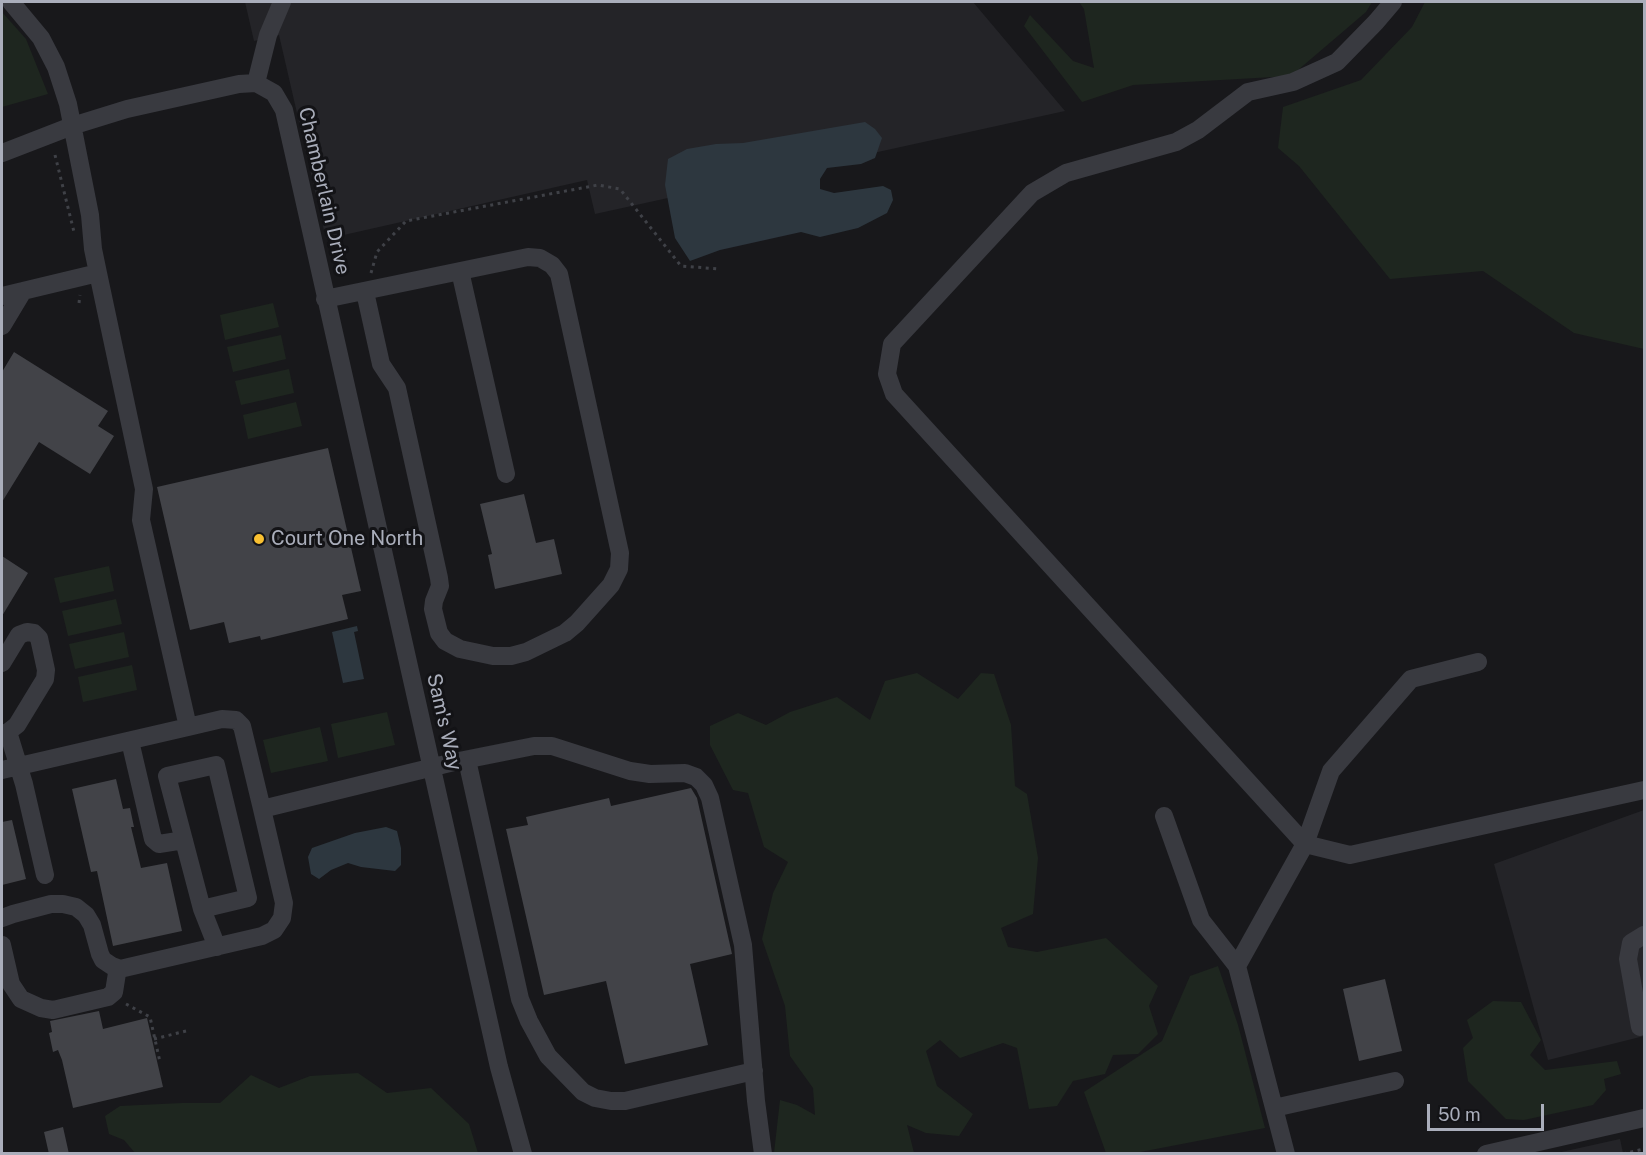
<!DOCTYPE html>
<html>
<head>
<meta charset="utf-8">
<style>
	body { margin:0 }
	#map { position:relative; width:1646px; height:1155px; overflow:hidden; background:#18181b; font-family:"Public Sans",sans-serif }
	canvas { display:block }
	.frame { position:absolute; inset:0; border:3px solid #aaaebb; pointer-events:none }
	.scale { position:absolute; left:1427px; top:1104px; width:117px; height:27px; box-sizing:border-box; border:3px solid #aaaebb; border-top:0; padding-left:8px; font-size:18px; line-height:21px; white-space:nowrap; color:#aaaebb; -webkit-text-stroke:4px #131316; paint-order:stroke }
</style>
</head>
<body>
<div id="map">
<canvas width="1646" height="1155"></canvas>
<div class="frame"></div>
<div class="scale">50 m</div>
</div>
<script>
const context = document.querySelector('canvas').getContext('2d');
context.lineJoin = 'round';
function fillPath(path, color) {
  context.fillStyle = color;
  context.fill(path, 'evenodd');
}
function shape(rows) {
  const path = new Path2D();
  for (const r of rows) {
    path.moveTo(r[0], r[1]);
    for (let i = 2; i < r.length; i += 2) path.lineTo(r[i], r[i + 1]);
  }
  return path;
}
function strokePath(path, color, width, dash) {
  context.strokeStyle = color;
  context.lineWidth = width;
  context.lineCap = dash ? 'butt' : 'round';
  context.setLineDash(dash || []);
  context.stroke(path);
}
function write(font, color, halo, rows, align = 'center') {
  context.font = font + ' "Public Sans",sans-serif';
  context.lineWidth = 6;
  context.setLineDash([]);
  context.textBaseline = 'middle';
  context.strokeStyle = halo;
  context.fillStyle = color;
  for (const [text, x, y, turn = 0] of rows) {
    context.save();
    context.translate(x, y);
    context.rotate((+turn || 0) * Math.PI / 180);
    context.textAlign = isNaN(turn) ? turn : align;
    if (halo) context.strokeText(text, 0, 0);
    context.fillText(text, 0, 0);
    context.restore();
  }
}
const built = shape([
	[245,2,973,2,1065,111,595,214,587,180,326,239,279,35,254,41],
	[1644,810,1644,1036,1548,1060,1494,864],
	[1620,1139,1623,1153,1557,1153]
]);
const green = shape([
	[1079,2,1372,2,1366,12,1291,76,1133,85,1082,102,1024,26,1030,15,1073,61,1094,68,1084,9],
	[1425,2,1644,2,1644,349,1574,333,1483,271,1390,279,1299,166,1278,148,1283,107,1361,80,1412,27],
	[2,12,26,39,48,94,2,107],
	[273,303,279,327,225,340,220,315],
	[281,335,286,359,233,372,227,347],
	[289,369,294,393,241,405,235,381],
	[296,402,302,426,248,439,243,415],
	[109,566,114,591,60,603,54,578],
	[116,599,122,624,68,636,62,611],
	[124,632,129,657,75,669,69,644],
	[132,665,137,690,83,702,78,677],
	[917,673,958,699,981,673,994,674,1011,725,1015,786,1027,794,1038,858,1033,914,1001,928,1008,947,1037,952,1106,938,1158,986,1149,1006,1158,1034,1138,1054,1113,1055,1105,1074,1073,1081,1057,1106,1029,1109,1017,1048,1003,1043,960,1058,940,1040,926,1051,937,1086,973,1114,959,1136,926,1133,907,1125,914,1153,774,1153,780,1100,797,1105,815,1115,813,1088,790,1056,785,1006,762,939,773,893,788,862,764,847,748,793,733,790,710,745,710,726,738,713,766,725,790,712,837,697,870,720,885,681],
	[387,712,395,745,338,758,331,724],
	[320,727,328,761,271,773,263,740],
	[1218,966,1238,1025,1265,1128,1135,1153,1106,1153,1084,1092,1162,1041,1190,976],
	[1493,1001,1521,1002,1541,1040,1530,1055,1545,1070,1617,1061,1621,1074,1604,1079,1606,1090,1593,1105,1524,1120,1506,1119,1468,1081,1463,1048,1473,1038,1467,1020],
	[358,1073,387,1093,431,1088,469,1124,478,1153,135,1153,124,1140,109,1134,105,1116,120,1106,182,1103,220,1103,251,1075,279,1088,310,1076]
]);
const water = shape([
	[865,122,875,129,882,138,875,158,861,164,827,168,820,179,820,189,834,193,883,186,891,190,893,200,887,213,858,228,820,237,801,232,720,250,690,261,675,238,665,185,668,159,687,149,716,144,743,143],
	[357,626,358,631,354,632,364,679,343,683,332,632],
	[386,827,397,831,401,848,401,865,395,871,361,867,348,863,331,870,319,879,311,874,308,857,312,848,355,833]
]);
const building = shape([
	[14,352,108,411,98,426,114,436,90,474,39,442,2,502,2,372],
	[328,448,361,591,342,595,348,619,261,640,260,636,229,643,224,622,190,630,157,487],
	[524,494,536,543,554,539,562,574,495,589,488,555,492,554,480,504],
	[2,556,28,573,2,616],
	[116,779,123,809,130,808,134,827,131,827,141,868,167,863,182,931,113,946,97,871,91,872,72,789],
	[691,788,697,798,732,954,690,964,708,1045,625,1064,606,981,544,995,506,829,528,825,526,817,609,798,611,806],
	[12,820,26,879,2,885,2,822],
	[1385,979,1402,1051,1359,1061,1343,989],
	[99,1011,103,1029,147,1018,163,1087,73,1108,62,1060,58,1050,53,1052,49,1033,52,1032,50,1021],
	[63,1127,69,1154,49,1154,44,1132]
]);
const path = shape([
	[55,155,74,232],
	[371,273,377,252,406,221,598,185,620,189,681,266,720,269],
	[79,303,80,295],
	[126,1004,150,1017,160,1062],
	[154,1039,190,1030],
	[1623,1154,1644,1149]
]);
const minor = shape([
	[11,2,41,38,56,67,68,104,90,215,93,249,98,273,144,489,141,520,188,727,222,719,236,720,242,726,262,809],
	[1393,2,1376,22,1337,62,1293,82,1248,92,1198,130,1176,142,1066,173,1032,193,892,344,887,374,894,394,1305,844,1331,771,1411,679,1478,662],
	[256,83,268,35,282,2],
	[2,153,72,126,127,109,239,84,256,83,274,93,284,110,499,1067,523,1154],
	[460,271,506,474],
	[2,296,98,273],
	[325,299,528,257,540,258,552,265,559,274,620,553,619,569,611,585,577,623,565,633,526,652,511,656,493,656,460,649,445,641,439,633,433,609,434,601,440,586,439,578,397,388,381,364,365,292],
	[2,326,23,291],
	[2,663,19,635,27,632,34,633,39,638,46,670,45,679,17,725,8,732,2,734],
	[8,732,24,784,45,875],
	[130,741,153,839,159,844,184,840],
	[467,760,520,999,529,1021,548,1056,583,1092,595,1098,611,1101,625,1101,754,1071],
	[2,770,188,727],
	[1164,816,1201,920,1237,966,1286,1154],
	[202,909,248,898,216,765,167,776,202,909,217,947],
	[2,918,13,914,51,904,63,904,76,907,86,915,92,925,100,954,103,960,112,966,120,969,262,936,274,930,282,918,284,903,262,809,454,762,534,746,552,746,630,771,650,774,685,773,696,777,704,785,710,798,743,945,756,1101,763,1154],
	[2,945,11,984,21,999,41,1008,53,1010,108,997,114,992,117,973,120,969],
	[1237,966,1305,844,1350,855,1644,790],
	[1640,1027,1628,959,1631,943,1644,935],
	[1274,1108,1395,1081],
	[1486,1154,1644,1118]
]);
const markers = [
	[259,539,6,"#f9c031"]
];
const streetNames = [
	["Chamberlain Drive",324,191,77],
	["Sam's Way",444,722,77]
];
const poiNames = [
	["Court One North",271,539]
];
fillPath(built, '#242428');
fillPath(green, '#1e261f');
fillPath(water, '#2d373f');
fillPath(building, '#424348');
strokePath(path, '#3f4147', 3, [3, 4.5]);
strokePath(minor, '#393a40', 18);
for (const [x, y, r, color] of markers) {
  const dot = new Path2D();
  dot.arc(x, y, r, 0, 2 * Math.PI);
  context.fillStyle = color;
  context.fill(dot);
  strokePath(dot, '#131316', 2);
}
write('20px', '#aaaebb', '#131316', streetNames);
write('20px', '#aaaebb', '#131316', poiNames, 'left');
</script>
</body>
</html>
